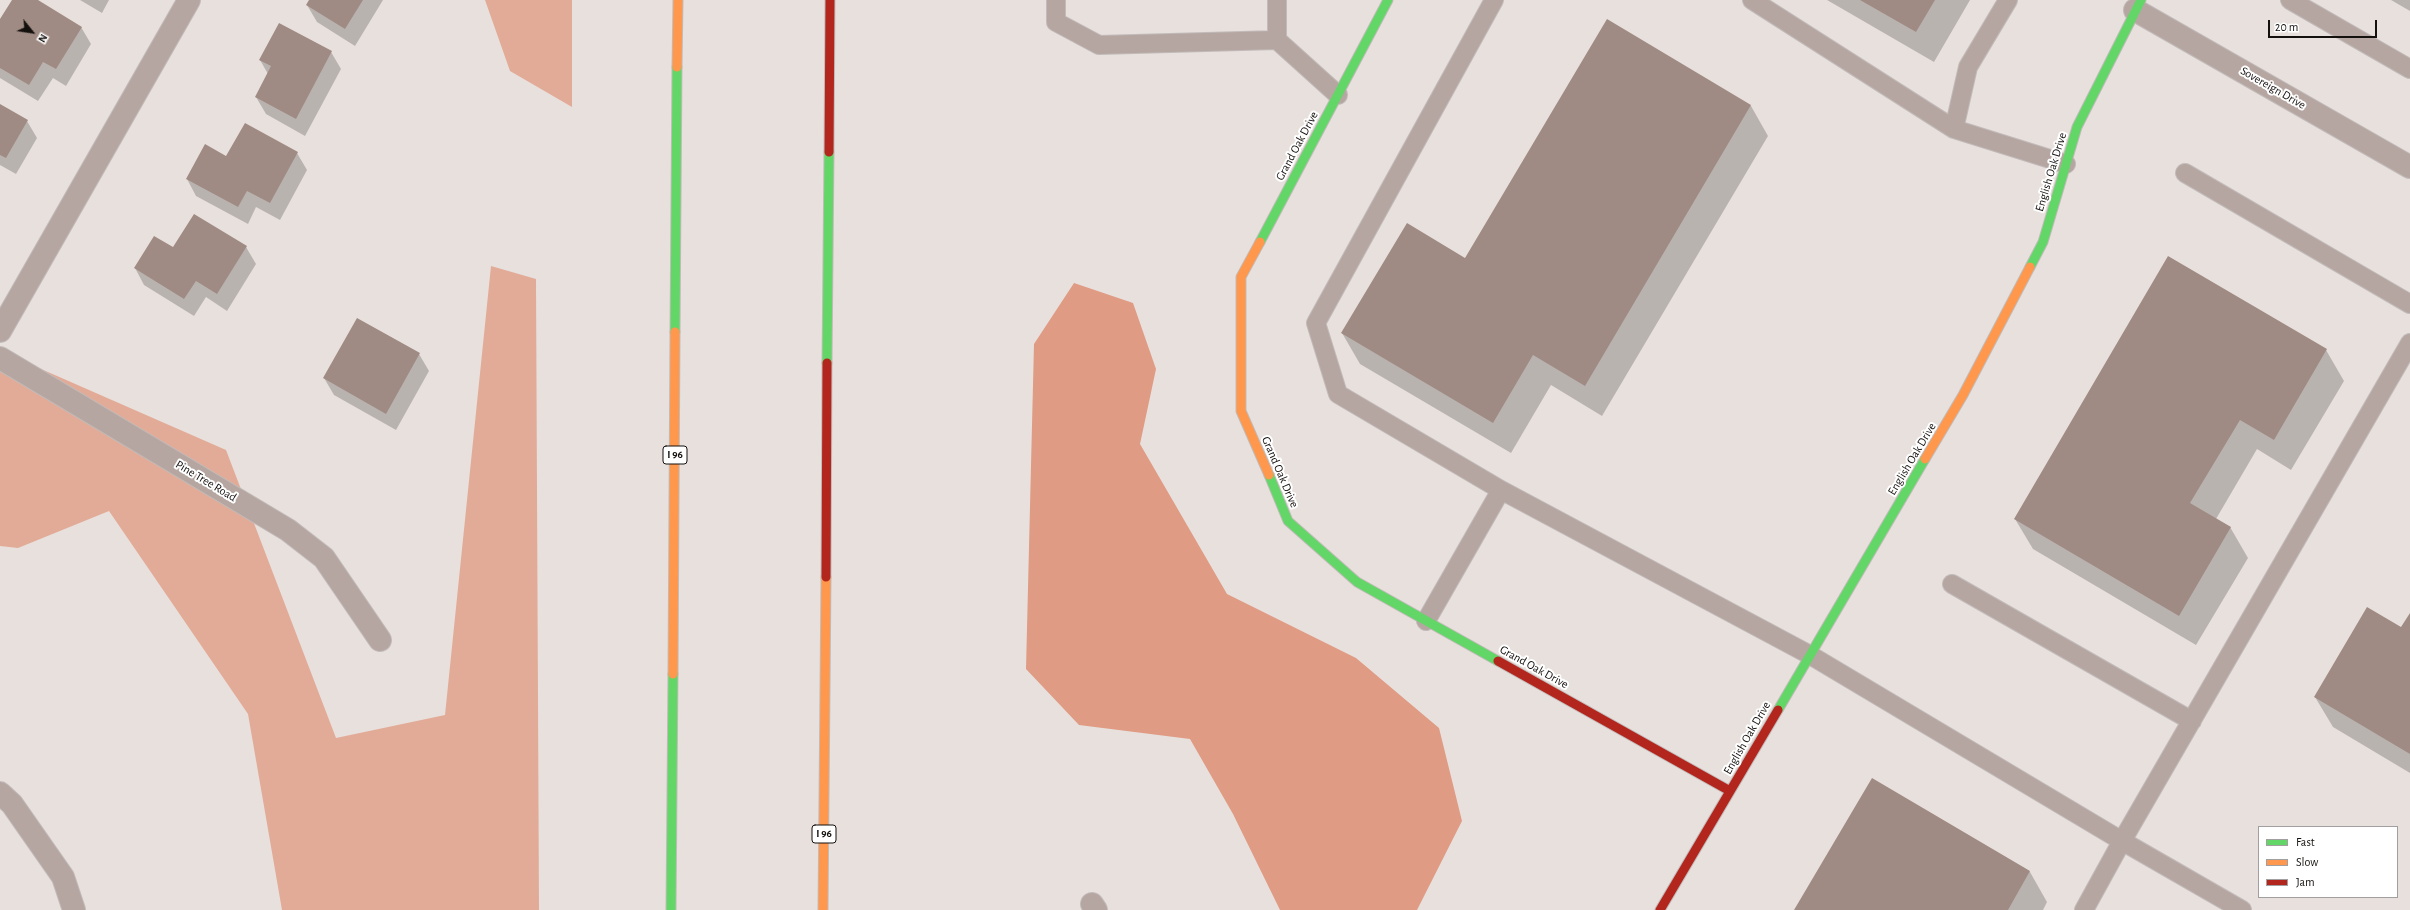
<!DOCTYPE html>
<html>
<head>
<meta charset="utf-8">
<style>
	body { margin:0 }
	#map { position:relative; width:2410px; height:910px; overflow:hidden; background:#e8e0dd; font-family:"Alegreya Sans",sans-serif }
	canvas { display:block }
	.legend { position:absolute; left:2258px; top:826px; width:140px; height:72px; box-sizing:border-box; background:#fff; border:1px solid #a19f9f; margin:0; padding:5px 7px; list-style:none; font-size:12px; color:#14100e }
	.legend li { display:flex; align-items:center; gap:8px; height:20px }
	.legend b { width:20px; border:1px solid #a19f9f }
	.north { position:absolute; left:12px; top:12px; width:40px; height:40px; -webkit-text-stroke:3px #fff; paint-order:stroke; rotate:120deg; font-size:11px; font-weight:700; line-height:16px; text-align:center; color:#14100e }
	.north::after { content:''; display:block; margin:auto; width:14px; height:18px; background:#14100e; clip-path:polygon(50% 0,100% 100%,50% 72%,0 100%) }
	.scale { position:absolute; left:2268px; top:20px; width:109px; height:18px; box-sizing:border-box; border:2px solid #14100e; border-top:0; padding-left:5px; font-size:12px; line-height:14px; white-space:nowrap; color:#14100e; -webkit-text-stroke:3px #fff; paint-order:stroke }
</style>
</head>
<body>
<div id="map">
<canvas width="2410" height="910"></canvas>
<ul class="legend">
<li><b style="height:5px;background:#63d668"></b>Fast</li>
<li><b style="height:5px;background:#ff974d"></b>Slow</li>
<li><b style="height:5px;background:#b3261e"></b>Jam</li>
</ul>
<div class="north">N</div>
<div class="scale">20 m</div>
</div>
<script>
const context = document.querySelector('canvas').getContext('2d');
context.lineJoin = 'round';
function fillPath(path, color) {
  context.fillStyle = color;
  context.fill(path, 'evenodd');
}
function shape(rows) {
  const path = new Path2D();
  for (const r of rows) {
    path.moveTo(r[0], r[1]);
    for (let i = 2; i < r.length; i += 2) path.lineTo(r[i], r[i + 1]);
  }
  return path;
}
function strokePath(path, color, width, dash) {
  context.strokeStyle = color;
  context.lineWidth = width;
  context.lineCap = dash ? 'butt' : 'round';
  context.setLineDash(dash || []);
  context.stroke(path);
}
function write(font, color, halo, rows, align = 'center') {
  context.font = font + ' "Alegreya Sans",sans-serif';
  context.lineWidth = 4;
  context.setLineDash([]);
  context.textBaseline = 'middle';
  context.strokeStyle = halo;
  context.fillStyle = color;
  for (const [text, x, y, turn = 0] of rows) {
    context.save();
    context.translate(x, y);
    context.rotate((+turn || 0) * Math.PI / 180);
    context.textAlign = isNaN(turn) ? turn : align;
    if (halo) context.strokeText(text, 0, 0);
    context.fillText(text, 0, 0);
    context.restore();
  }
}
const forest = shape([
	[485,0,572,0,572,107,510,71],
	[491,266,536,279,539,910,282,910,248,714,109,511,18,548,0,546,0,351,226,450,336,738,445,715]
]);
const water = shape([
	[1074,283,1133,303,1156,369,1140,444,1227,594,1356,658,1439,728,1462,821,1417,910,1280,910,1233,814,1190,739,1079,725,1026,669,1034,344]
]);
const shadow = shape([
	[13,0,36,0,81,27,91,44,66,86,53,78,38,101,0,78,0,21],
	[80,0,109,0,102,13],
	[311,0,383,0,355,46,317,22,307,5],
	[1827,0,1970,0,1934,62],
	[2391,0,2410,0,2410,11],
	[1607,21,1751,106,1768,136,1602,416,1551,385,1511,453,1360,364,1342,333,1466,260],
	[331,52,341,69,305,136,266,114,256,97,268,74,260,60],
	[0,105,27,121,37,138,16,174,0,165],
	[297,153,307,170,280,220,256,207,248,224,196,196,187,179,227,157],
	[246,247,256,264,227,311,206,297,194,316,144,285,135,268],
	[2326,350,2344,381,2291,470,2257,449,2216,519,2230,527,2248,558,2196,645,2033,549,2015,519],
	[419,354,429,371,396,430,334,395,324,378],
	[2410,615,2410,773,2333,727,2315,697,2402,629],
	[1872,780,2030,872,2047,902,2043,910,1796,910]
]);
const building = shape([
	[12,0,38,0,82,27,56,69,43,62,29,85,0,68,0,19],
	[309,0,363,0,345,29,306,5],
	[1860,0,1935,0,1916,32],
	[1607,19,1751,105,1585,386,1533,355,1493,423,1341,333,1407,223,1465,258],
	[279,23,332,51,296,119,255,97,271,66,259,60],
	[0,104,28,120,6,158,0,155],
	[245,123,298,152,270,203,247,191,238,207,186,179,205,144,226,156],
	[194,214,247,246,217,294,196,281,184,299,134,268,154,236,173,247],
	[2168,256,2327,349,2274,440,2240,420,2190,503,2231,527,2179,616,2014,519],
	[357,318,420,353,386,414,323,378],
	[2367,607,2401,627,2410,613,2410,754,2314,697],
	[1872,778,2030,871,2008,910,1794,910]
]);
const lane = shape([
	[1056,0,1056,22,1099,45,1277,40,1338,95],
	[1494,0,1316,323,1338,394,1501,490],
	[1752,0,1954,129,2066,164],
	[2290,0,2410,69],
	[1277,40,1277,0],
	[1954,129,1968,67,2008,0],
	[2185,173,2410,304],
	[1952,584,2192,721],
	[1426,621,1501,490,1810,655,2122,841,2084,910],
	[2242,910,2122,841,2410,343]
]);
const street = shape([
	[2135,10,2410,167],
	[0,331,189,0],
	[0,358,288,530,324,558,380,640],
	[0,793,12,804,63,877,74,910],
	[1092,904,1096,910]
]);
const fast = shape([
	[1260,242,1388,0],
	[2030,267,2043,242,2077,127,2141,0],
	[675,332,677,67],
	[827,363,829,152],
	[1269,475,1288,521,1357,582,1498,661],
	[1778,710,1925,459],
	[671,910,673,674]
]);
const slow = shape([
	[677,67,678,0],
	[1260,242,1241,277,1241,411,1269,475],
	[1925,459,1963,395,2030,267],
	[673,674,675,332],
	[823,910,826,577]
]);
const jam = shape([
	[829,152,830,0],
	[826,577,827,363],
	[1498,661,1730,791],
	[1660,910,1778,710]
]);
const shields = [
	[675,455,24],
	[824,834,24]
];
const shieldNames = [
	["I 96",675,455],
	["I 96",824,834]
];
const streetNames = [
	["Sovereign Drive",2273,88,30],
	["Grand Oak Drive",1297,146,-62],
	["English Oak Drive",2051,172,-73],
	["English Oak Drive",1912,459,-59],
	["Grand Oak Drive",1280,472,67],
	["Pine Tree Road",206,481,31],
	["Grand Oak Drive",1534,667,29],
	["English Oak Drive",1747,738,-60]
];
fillPath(forest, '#e2ab97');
fillPath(water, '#df9b83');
fillPath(shadow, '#0003');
fillPath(building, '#9f8b83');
strokePath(lane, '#c1bbb9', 20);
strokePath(street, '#c1bbb9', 24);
strokePath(fast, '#c1bbb9', 11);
strokePath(slow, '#c1bbb9', 11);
strokePath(jam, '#c1bbb9', 11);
strokePath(lane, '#b6a6a1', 18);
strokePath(street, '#b6a6a1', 22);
strokePath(fast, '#63d668', 9);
strokePath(slow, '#ff974d', 9);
strokePath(jam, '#b3261e', 9);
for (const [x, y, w] of shields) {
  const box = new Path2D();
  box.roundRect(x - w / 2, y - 9, w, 18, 3);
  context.fillStyle = '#fff';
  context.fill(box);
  strokePath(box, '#14100e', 1);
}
write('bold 11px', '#14100e', null, shieldNames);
write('12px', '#14100e', '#fff', streetNames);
</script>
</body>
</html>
